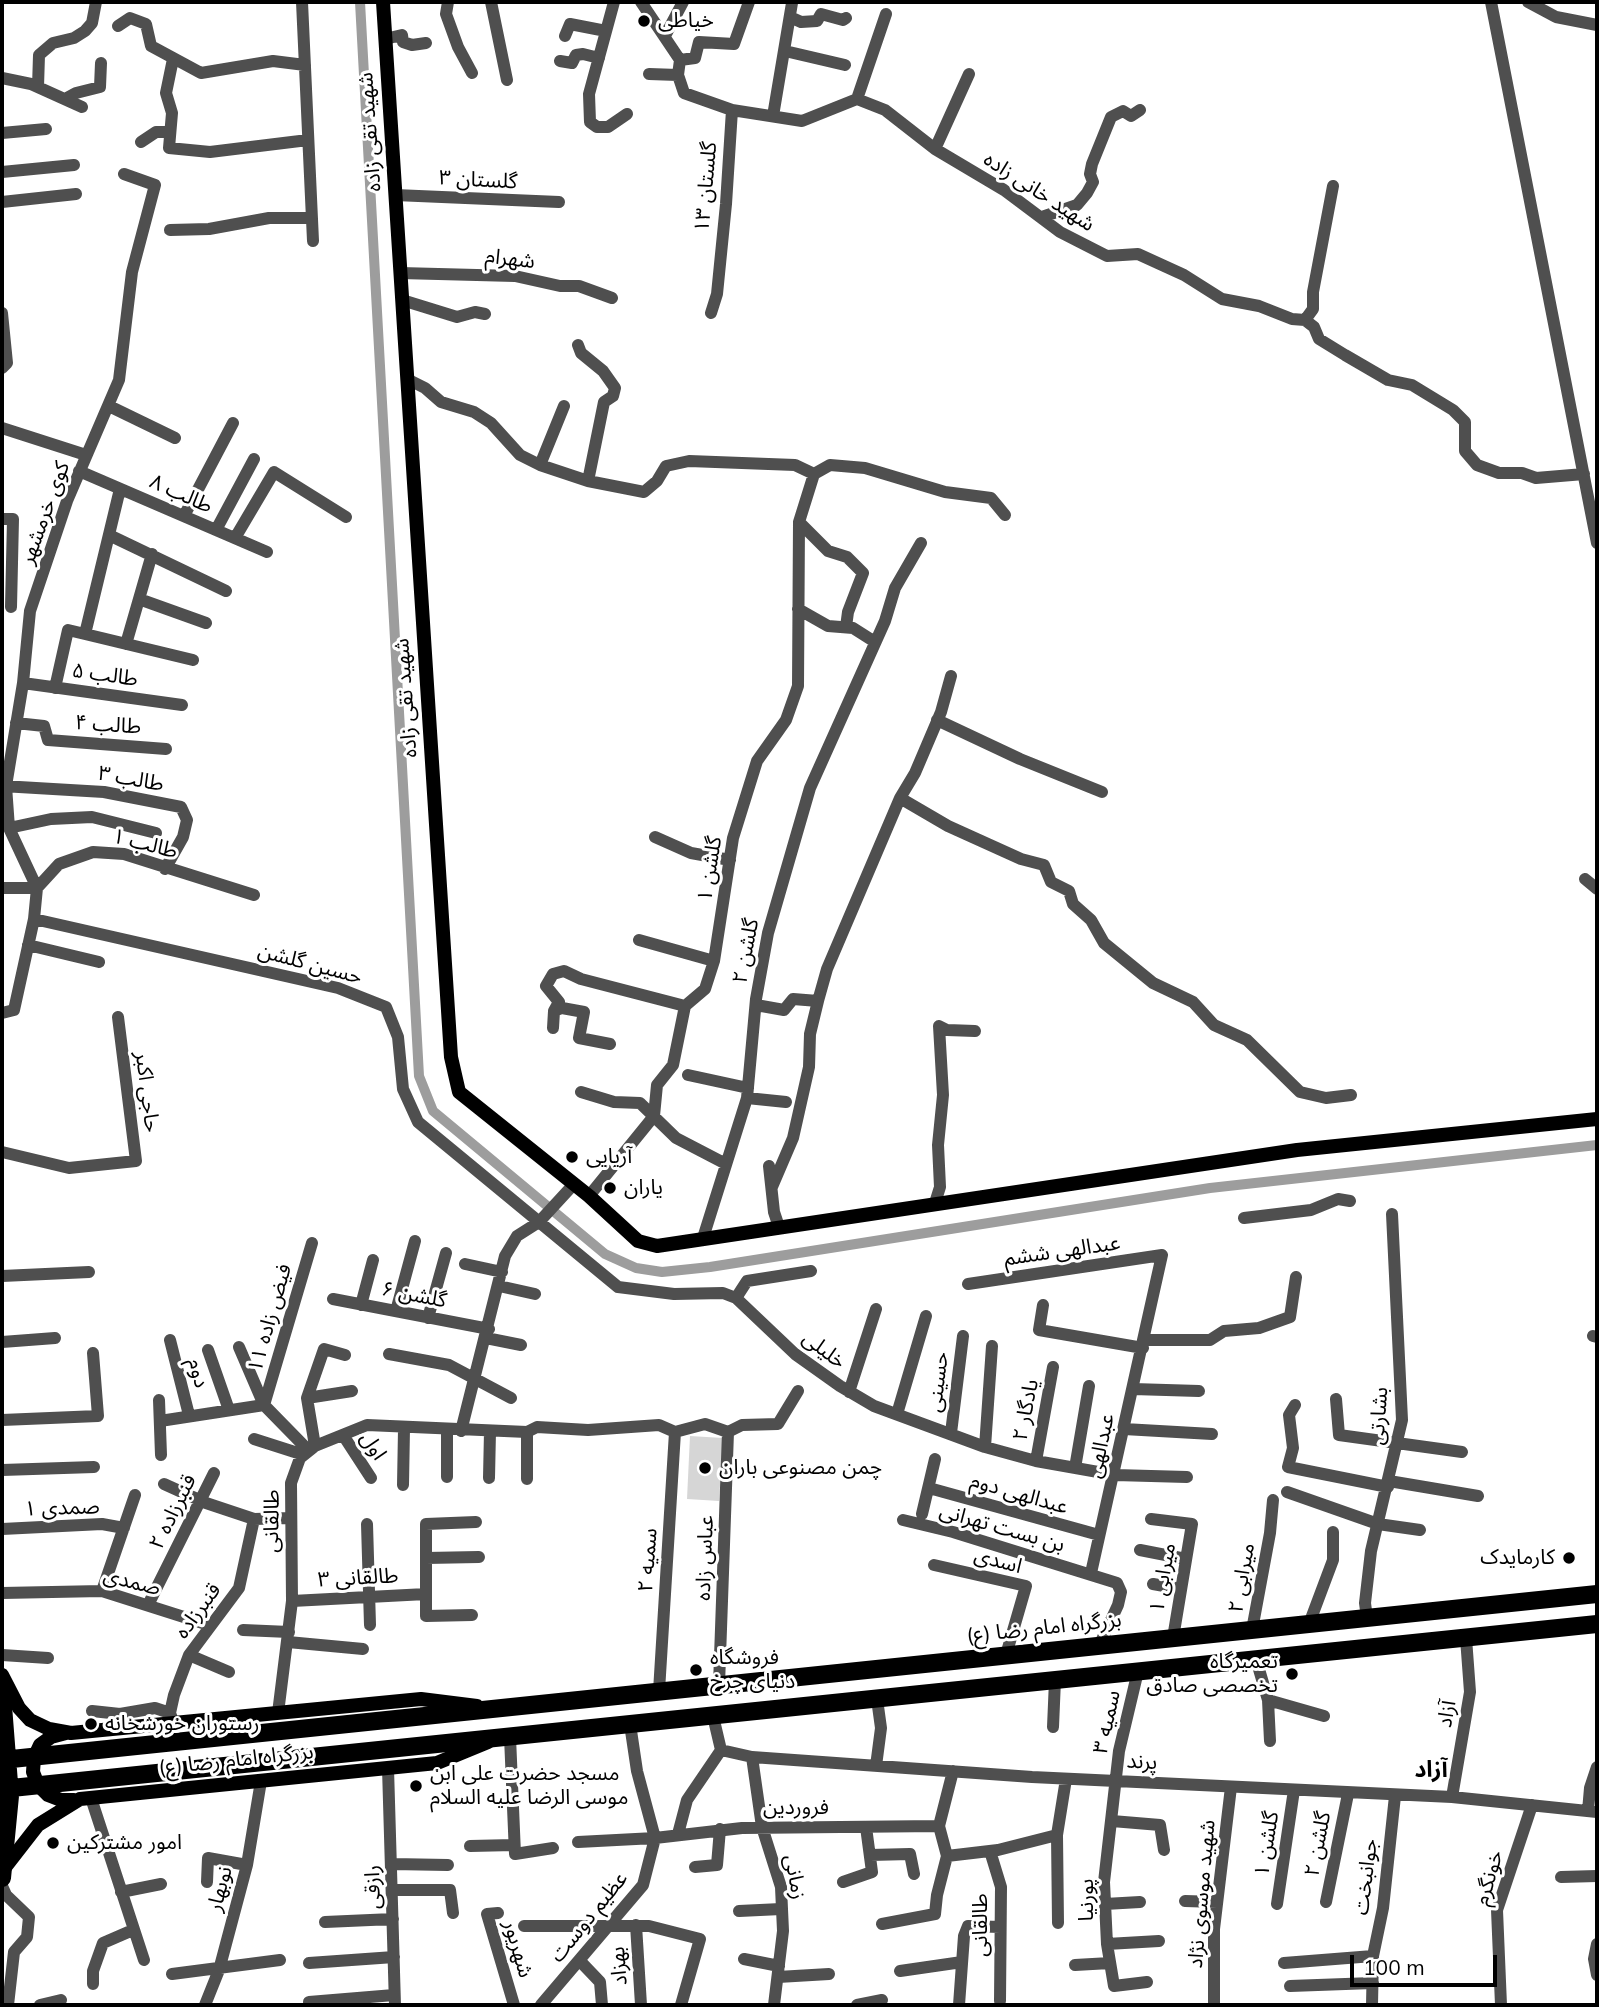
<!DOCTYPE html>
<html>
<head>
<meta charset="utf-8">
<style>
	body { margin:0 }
	#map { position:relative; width:1599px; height:2007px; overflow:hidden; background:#fff; font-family:Mulish,sans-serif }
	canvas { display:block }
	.frame { position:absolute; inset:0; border:4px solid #000; pointer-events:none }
	.scale { position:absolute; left:1350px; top:1955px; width:147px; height:32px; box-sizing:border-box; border:4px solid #000; border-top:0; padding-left:9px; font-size:21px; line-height:24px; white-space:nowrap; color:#000; -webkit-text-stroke:5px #fff; paint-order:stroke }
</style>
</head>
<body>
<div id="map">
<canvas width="1599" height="2007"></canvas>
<div class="frame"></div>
<div class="scale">100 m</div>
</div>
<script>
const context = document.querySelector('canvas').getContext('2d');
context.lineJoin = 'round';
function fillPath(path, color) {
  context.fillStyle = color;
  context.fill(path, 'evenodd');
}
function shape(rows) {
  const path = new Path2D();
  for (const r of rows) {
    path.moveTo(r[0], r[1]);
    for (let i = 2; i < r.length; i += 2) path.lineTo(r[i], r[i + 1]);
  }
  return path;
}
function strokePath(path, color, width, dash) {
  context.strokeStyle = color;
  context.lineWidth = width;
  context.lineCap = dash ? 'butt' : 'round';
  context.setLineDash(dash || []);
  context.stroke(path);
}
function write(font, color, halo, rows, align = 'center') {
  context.font = font + ' Mulish,"Noto Sans Arabic",sans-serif';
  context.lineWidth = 6;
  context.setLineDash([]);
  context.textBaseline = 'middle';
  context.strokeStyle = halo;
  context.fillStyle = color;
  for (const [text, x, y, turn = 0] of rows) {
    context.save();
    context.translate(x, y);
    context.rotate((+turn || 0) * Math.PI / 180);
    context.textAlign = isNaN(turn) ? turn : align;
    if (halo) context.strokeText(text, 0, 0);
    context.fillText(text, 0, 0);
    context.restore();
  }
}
const green = shape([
	[690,1436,723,1438,719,1501,687,1499]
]);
const canal = shape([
	[360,2,419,1076,433,1111,605,1254,636,1268,662,1272,710,1267,1210,1188,1597,1145]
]);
const minor = shape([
	[302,2,313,241],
	[448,2,446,14,458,47,472,73],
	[491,2,507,80],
	[614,2,589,94,590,122,597,127,608,127,627,114],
	[641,2,680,60,678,75,684,93,732,110,802,121,857,99,885,110,935,149,1004,190,1060,232,1107,256,1138,254,1184,275,1222,299,1259,306,1292,319,1305,320,1314,327,1319,339,1345,355,1388,380,1412,385,1453,410,1465,422,1465,451,1477,465,1499,473,1522,473,1536,478,1584,474],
	[1491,2,1597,543],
	[1528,2,1556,17,1597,25],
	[790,17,801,22,817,21,821,14,843,20,846,18],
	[118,26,130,18,146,24,151,46,201,73,273,61,305,65],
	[565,36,570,24,606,31],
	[665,36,683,2],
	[385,39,402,35,403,42,412,45,426,43],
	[785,51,845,65],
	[173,59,166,93,172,113,169,148,210,152,308,140],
	[680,60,695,58,699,42,734,44,749,2],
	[560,61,572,63,576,55,583,54,599,58],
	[649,74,678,75],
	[2,78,31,84,82,107],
	[38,87,39,55,53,43,74,38,85,31,92,23,96,2],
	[65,99,76,93,100,87,101,63],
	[857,99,886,14],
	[773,116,792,3],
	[2,133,46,129],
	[141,142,156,132,170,132],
	[935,149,969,74],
	[2,172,74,165],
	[395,195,559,202],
	[2,202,76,194],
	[1042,217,1077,205,1087,193,1093,182,1090,174,1092,164,1111,117,1123,111,1131,116,1140,110],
	[170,230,209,229,269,218,312,218],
	[400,273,515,276,560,286,579,286,612,298],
	[402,300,457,317,475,312,485,314],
	[2,313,7,363,2,368],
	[711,313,717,294,726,204,732,110],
	[1305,320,1313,309,1313,292,1333,186],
	[578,345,581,353,603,371,615,388,613,396,604,402,588,481],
	[407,379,425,388,441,402,474,412,491,423,520,455,540,465,588,481,644,492,657,481,666,466,689,461,795,465,814,474,830,465,865,468,945,492,991,498,1005,515],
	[109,406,175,438],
	[2,428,86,455],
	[540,465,564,406],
	[79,471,267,552],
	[184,516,233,423],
	[2,519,13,519,11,607],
	[799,522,828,551,847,557,863,573,848,612,846,627],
	[216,530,254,459],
	[109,535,226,591],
	[235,538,274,472,346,517],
	[139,599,206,623],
	[798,609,828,626,853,628,875,642],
	[85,634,193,660],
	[126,644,152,554],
	[23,683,182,705],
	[55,688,68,630,85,634,120,489],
	[937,720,1020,759,1102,792],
	[16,723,44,726,48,740,166,749],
	[2,786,104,792,181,807,187,820,183,837,165,869],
	[900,798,915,773,941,712,951,676],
	[9,828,51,819,92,817,156,833],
	[655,837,691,853,730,860],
	[1585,879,1597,889],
	[2,888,37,888,59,864,93,852,124,854,254,895],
	[34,919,338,988,386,1007,398,1037,403,1089,418,1122,618,1287,674,1294,723,1293,736,1298,795,1354,840,1386,874,1406,985,1447,1036,1461,1115,1475,1187,1477],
	[639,940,714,961],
	[28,945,99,962],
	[756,1005,784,1010,793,999,818,1001,827,969,900,798,948,826,1021,859,1044,865,1051,882,1069,891,1073,904,1091,920,1104,943,1153,983,1193,1002,1214,1025,1247,1040,1300,1092,1326,1098,1351,1095],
	[554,1011,562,1008,584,1012,579,1038,610,1044],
	[2,1013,14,1010,34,919,37,888,9,828,6,786,23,683,30,611,67,501,119,380,132,272,155,185,124,174],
	[553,1028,554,1011,559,1002,546,986,553,974,564,971,581,979,685,1006],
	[688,1075,748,1088],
	[581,1092,614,1102,640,1103,676,1138,726,1164],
	[747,1098,786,1102],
	[2,1152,69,1168,136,1161,118,1017],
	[769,1166,774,1212,779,1227],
	[772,1187,793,1138,809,1067,810,1034,818,1001],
	[589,1196,654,1116,657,1085,673,1065,685,1006,705,989,714,961,733,838,757,761,786,720,798,686,799,522,814,474],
	[935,1203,940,1187,938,1145,943,1095,939,1026,947,1030,975,1031],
	[1244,1218,1311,1210,1338,1199,1350,1201],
	[703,1238,747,1098,756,999,768,933,810,788,885,621,895,588,921,543],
	[465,1264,502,1272],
	[2,1276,89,1272],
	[968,1284,1162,1255,1091,1573],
	[499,1286,535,1294],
	[736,1298,747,1281,811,1271],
	[333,1299,489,1329],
	[361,1305,373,1260],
	[1043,1305,1039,1330,1143,1348],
	[396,1311,415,1241],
	[428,1318,446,1253],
	[1593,1336,1597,1337],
	[486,1338,521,1345],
	[170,1340,189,1415],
	[1144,1340,1210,1340,1224,1331,1259,1328,1290,1317,1296,1277],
	[2,1342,55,1338],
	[239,1347,264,1405],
	[208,1350,229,1410],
	[389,1354,449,1365,511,1398],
	[1133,1389,1199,1391],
	[849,1392,876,1309],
	[307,1398,352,1391],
	[1336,1399,1339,1435,1462,1452],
	[159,1400,161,1455],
	[264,1405,312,1243],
	[1295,1405,1289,1415,1293,1448,1288,1467,1388,1487],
	[897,1414,926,1316],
	[2,1420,98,1416,93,1353],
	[160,1421,264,1405,309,1451],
	[1124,1429,1212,1434],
	[447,1430,447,1477],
	[461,1431,505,1256,517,1236,539,1222,574,1184],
	[527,1432,527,1479],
	[951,1433,963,1336],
	[343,1435,371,1478],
	[254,1439,304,1455],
	[315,1446,307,1398,324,1349,345,1355],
	[985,1447,992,1346],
	[1036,1461,1053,1367],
	[1075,1468,1089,1386],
	[2,1470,94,1467],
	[489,1478,490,1431],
	[1389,1481,1478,1496],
	[164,1484,206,1503,254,1519,290,1518],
	[403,1485,404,1429],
	[929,1488,1099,1535],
	[1287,1492,1378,1524,1420,1530],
	[922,1514,935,1459],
	[1151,1519,1192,1524,1173,1638],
	[903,1520,953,1532,1117,1583,1121,1592,1118,1605,1099,1646],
	[367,1524,370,1625],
	[2,1529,102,1524,124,1528],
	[1140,1550,1186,1559],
	[426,1558,479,1557],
	[934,1565,1026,1586,1006,1655],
	[1153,1584,1181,1589],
	[102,1591,135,1495],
	[2,1593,102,1591,209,1625],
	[292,1601,426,1594],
	[148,1605,214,1473],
	[472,1615,426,1616,426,1524,476,1522],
	[1367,1618,1365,1603,1371,1551,1402,1420,1392,1214],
	[1309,1624,1333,1560,1333,1532],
	[243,1630,289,1632],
	[1252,1630,1270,1533,1273,1500],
	[288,1642,363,1649],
	[2,1655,48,1658],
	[189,1655,229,1672],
	[1256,1659,1268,1700,1270,1741],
	[1138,1671,1119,1751,1104,1882,1107,1944,1114,1986,1147,1982],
	[719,1685,728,1432],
	[659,1691,675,1432],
	[1268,1700,1324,1716],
	[92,1711,120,1714,155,1708,170,1713],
	[278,1713,292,1601,291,1483,300,1458,315,1446,367,1425,527,1432,537,1427,588,1430,659,1425,675,1432,705,1424,728,1432,742,1425,778,1424,798,1391],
	[713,1716,721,1750,752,1757,1032,1777,1452,1797,1597,1812],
	[174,1724,170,1713,174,1695,189,1655,239,1588,254,1519],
	[1053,1727,1055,1680],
	[510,1737,515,1854,553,1848],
	[752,1757,762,1827,781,1887,783,1931,774,2005],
	[876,1766,881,1728,877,1699],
	[388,1768,395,2005],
	[1452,1797,1470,1692,1466,1638],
	[91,1798,144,1960],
	[1588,1811,1590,1788,1597,1767],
	[1112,1821,1160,1825,1164,1850],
	[939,1826,953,1771],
	[678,1834,687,1800,721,1750],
	[1057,1835,1058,1923],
	[578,1842,655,1838,742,1828,939,1826,947,1856,998,1850,1057,1835,1066,1779],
	[470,1846,514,1845],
	[990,1851,1001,1887,1000,2001],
	[870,1855,910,1854,914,1874],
	[392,1864,448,1865],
	[695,1867,717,1865,720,1829],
	[1561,1877,1597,1876],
	[207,1882,208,1858,247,1865],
	[843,1882,872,1872,866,1827],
	[2,1886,6,1895,29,1917,27,1937,14,1952,8,2005],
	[393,1890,450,1890,453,1913],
	[121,1892,161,1884],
	[1185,1901,1217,1902],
	[1326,1902,1348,1794],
	[1105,1904,1140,1902],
	[1277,1904,1294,1790],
	[739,1911,781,1909],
	[498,1913,487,1914,514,2005],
	[325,1922,393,1919],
	[882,1924,935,1914,937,1895,947,1856],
	[636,1925,641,2005],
	[524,1926,649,1926,700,1939,681,2005],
	[1107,1944,1159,1941],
	[1597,1944,1594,1959,1597,1975],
	[744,1959,779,1966],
	[579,1960,600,1982,602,2005],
	[309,1963,394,1957],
	[1284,1963,1373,1956],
	[1075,1965,1110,1963],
	[900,1971,962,1962],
	[172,1974,280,1960],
	[778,1977,829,1974],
	[93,1984,93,1971,103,1943,133,1930],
	[1290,1986,1373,1983],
	[309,2002,394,1995],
	[40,2005,61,2000],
	[205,2005,219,1970,247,1865,261,1781],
	[541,2005,643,1885,655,1838,637,1771,630,1724],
	[857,2005,882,2000],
	[959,2005,964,1936,968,1926,1000,1927],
	[1214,2005,1214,1929,1231,1787],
	[1372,2005,1373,1956,1383,1908,1395,1796],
	[1501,2005,1497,1910,1532,1805]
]);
const major = shape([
	[383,2,451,1057,459,1092,589,1196,638,1241,657,1246,1297,1150,1597,1119],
	[2,1675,19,1708,30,1720,49,1729,71,1733,421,1699,477,1706],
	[66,1733,51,1737,40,1745,34,1758,33,1772,38,1785,48,1795,61,1800,74,1800],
	[3,1870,38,1825,80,1799,437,1763,488,1742]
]);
const highway = shape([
	[2,1693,10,1796,2,1878],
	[2,1760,1597,1594],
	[2,1789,1597,1624]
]);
const markers = [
	[644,21,7,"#000"],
	[572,1157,7,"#000"],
	[610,1188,7,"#000"],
	[705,1468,7,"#000"],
	[1569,1558,7,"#000"],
	[696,1670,7,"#000"],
	[1292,1674,7,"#000"],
	[91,1724,7,"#000"],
	[416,1786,7,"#000"],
	[53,1843,7,"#000"]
];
const poiNames = [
	["خیاطی",658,21],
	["آریایی",586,1157],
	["یاران",624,1188],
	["چمن مصنوعی باران",719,1468],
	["کارمایدک",1555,1558,"right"],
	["فروشگاه",710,1658],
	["دنیای چرخ",710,1682],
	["تعمیرگاه",1278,1662,"right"],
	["تخصصی صادق",1278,1686,"right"],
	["رستوران خورشخانه",105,1724],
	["مسجد حضرت علی ابن",430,1774],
	["موسی الرضا علیه السلام",430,1798],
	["امور مشترکین",67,1843]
];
const streetNames = [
	["شهید تقی زاده",370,132,-94],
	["گلستان ۳",478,180,3],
	["گلستان ۱۳",706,187,-85],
	["شهید خانی زاده",1039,192,33],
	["شهرام",510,259,7],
	["طالب ۸",181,494,24],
	["کوی خرمشهر",45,513,-70],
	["طالب ۵",105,675,8],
	["شهید تقی زاده",406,698,-94],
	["طالب ۴",108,725,4],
	["طالب ۳",131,779,10],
	["طالب ۱",145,844,14],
	["گلشن ۱",710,869,-81],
	["گلشن ۲",746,951,-79],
	["حسین گلشن",310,964,15],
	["حاجی اکبر",147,1092,83],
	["عبدالهی ششم",1062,1251,-8],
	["گلشن ۶",414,1295,11],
	["فیض زاده ۱۱",270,1318,-74],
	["خلیلی",824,1350,37],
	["دوم",198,1373,75],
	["حسینی",938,1382,-83],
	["یادگار ۲",1026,1410,-79],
	["بشارتی",1379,1416,-86],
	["اول",373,1446,57],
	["عبدالهی",1101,1446,-78],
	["عبدالهی دوم",1019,1494,16],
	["صمدی ۱",62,1508,-2],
	["قنبرزاده ۲",173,1512,-64],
	["طالقانی",272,1521,-89],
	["بن بست تهرانی",1002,1528,16],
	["عباس زاده",705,1558,-88],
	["سمیه ۲",648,1560,-86],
	["اسدی",998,1561,15],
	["طالقانی ۳",358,1578,-3],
	["میرابی ۱",1163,1578,-80],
	["میرابی ۲",1242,1578,-80],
	["صمدی",132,1582,14],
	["قنبرزاده",198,1611,-54],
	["بزرگراه امام رضا (ع)",1044,1628,-6],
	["آزاد",1447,1714,-80],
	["سمیه ۳",1107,1722,-78],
	["بزرگراه امام رضا (ع)",236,1760,-6],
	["پرند",1142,1762,3],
	["فروردین",796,1808],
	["گلشن ۱",1267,1844,-81],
	["گلشن ۲",1318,1844,-79],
	["زمانی",795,1877,80],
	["جوانبخت",1366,1877,-83],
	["خونگرم",1489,1878,-74],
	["رازقی",373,1887,-91],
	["نوبهار",220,1889,-75],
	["شهید موسوی نژاد",1202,1894,-85],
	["پورنیا",1087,1900,-90],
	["عظیم دوست",589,1917,-51],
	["طالقانی",981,1925,-90],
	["شهریور",518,1949,74],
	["بهزاد",619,1966,-94]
];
const neighbourhoodNames = [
	["آزاد",1431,1770]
];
fillPath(green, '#d6d6d6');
strokePath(canal, '#9d9d9d', 10);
strokePath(minor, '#4f4f4f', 12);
strokePath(major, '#000', 14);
strokePath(highway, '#000', 18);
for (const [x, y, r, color] of markers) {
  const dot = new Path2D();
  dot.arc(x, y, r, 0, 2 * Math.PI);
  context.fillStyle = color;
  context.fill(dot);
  strokePath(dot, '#fff', 2.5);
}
write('21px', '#000', '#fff', poiNames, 'left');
write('21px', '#000', '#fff', streetNames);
write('bold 23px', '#000', '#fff', neighbourhoodNames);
</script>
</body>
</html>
